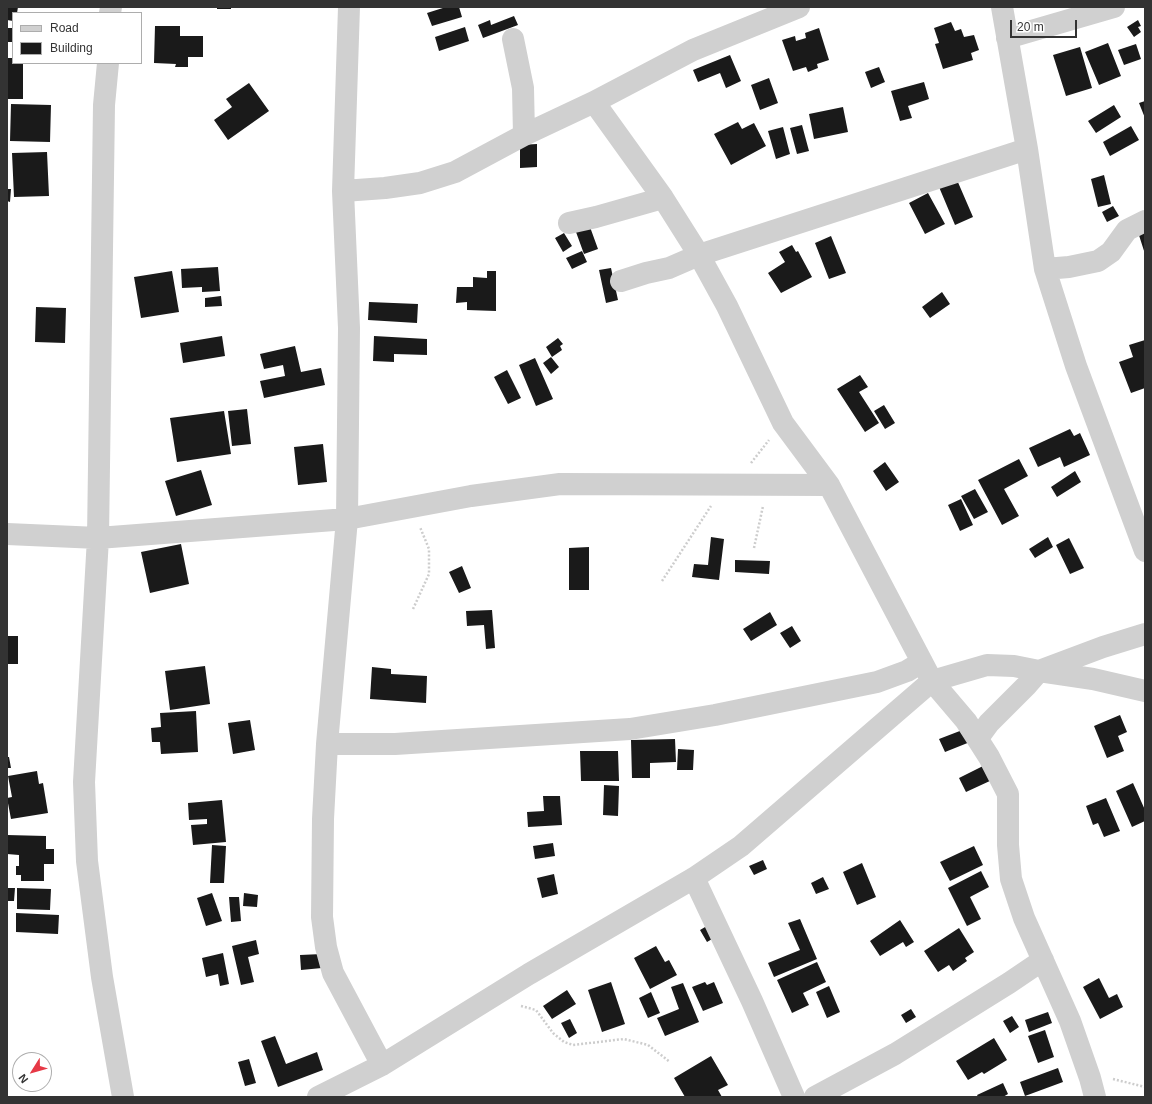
<!DOCTYPE html>
<html>
<head>
<meta charset="utf-8">
<style>
	body { margin:0 }
	#map { position:relative; width:1152px; height:1104px; overflow:hidden; background:#fff; font-family:Arial,sans-serif }
	canvas { display:block }
	.frame { position:absolute; inset:0; border:8px solid #333; pointer-events:none }
	.legend { position:absolute; left:12px; top:12px; width:130px; height:52px; box-sizing:border-box; background:#fff; border:1px solid #adadad; margin:0; padding:5px 7px; list-style:none; font-size:12px; color:#333 }
	.legend li { display:flex; align-items:center; gap:8px; height:20px }
	.legend b { width:20px; border:1px solid #adadad }
	.north { position:absolute; left:12px; top:1052px; width:40px; height:40px; box-sizing:border-box; background:#fff; border:1px solid #adadad; border-radius:50%; rotate:233deg; font-size:11px; font-weight:700; line-height:16px; text-align:center; color:#333 }
	.north::after { content:''; display:block; margin:auto; width:14px; height:18px; background:#e63946; clip-path:polygon(50% 0,100% 100%,50% 72%,0 100%) }
	.scale { position:absolute; left:1010px; top:20px; width:67px; height:18px; box-sizing:border-box; border:2px solid #333; border-top:0; padding-left:5px; font-size:12px; line-height:14px; white-space:nowrap; color:#333; -webkit-text-stroke:3px #fff; paint-order:stroke }
</style>
</head>
<body>
<div id="map">
<canvas width="1152" height="1104"></canvas>
<div class="frame"></div>
<ul class="legend">
<li><b style="height:5px;background:#d0d0d0"></b>Road</li>
<li><b style="height:11px;background:#1a1a1a"></b>Building</li>
</ul>
<div class="north">N</div>
<div class="scale">20 m</div>
</div>
<script>
const context = document.querySelector('canvas').getContext('2d');
context.lineJoin = 'round';
function fillPath(path, color) {
  context.fillStyle = color;
  context.fill(path, 'evenodd');
}
function shape(rows) {
  const path = new Path2D();
  for (const r of rows) {
    path.moveTo(r[0], r[1]);
    for (let i = 2; i < r.length; i += 2) path.lineTo(r[i], r[i + 1]);
  }
  return path;
}
function strokePath(path, color, width, dash) {
  context.strokeStyle = color;
  context.lineWidth = width;
  context.lineCap = dash ? 'butt' : 'round';
  context.setLineDash(dash || []);
  context.stroke(path);
}
const building = shape([
	[7,7,18,7,17,13,13,13,13,21,7,20],
	[217,7,231,7,231,9,217,9],
	[446,7,459,7,462,17,432,26,427,13],
	[514,16,518,25,483,38,478,25,490,20,491,25],
	[1138,20,1141,26,1138,27,1141,32,1134,37,1127,27],
	[951,22,955,31,961,29,964,37,974,35,979,50,971,53,973,60,943,69,935,44,939,43,934,28],
	[155,26,180,26,180,36,203,36,203,57,188,57,188,67,175,67,176,64,154,63],
	[465,27,469,41,439,51,435,37],
	[7,28,13,28,13,42,7,42],
	[819,28,829,60,817,64,818,68,808,72,806,67,793,71,782,40,795,36,796,41,806,38,805,33],
	[1108,43,1121,76,1099,85,1085,52],
	[1136,44,1141,59,1124,65,1118,50],
	[1080,47,1092,88,1066,96,1053,55],
	[730,55,741,81,726,88,720,73,698,82,693,70],
	[7,58,13,58,13,63,23,63,23,99,7,99],
	[879,67,885,82,871,88,865,72],
	[769,78,778,103,760,110,751,85],
	[924,82,929,99,908,106,912,118,900,121,891,91],
	[249,83,269,111,228,140,214,120,232,107,226,99],
	[1145,101,1145,118,1139,103],
	[11,104,51,105,50,142,10,141],
	[1114,105,1121,117,1096,133,1088,121],
	[843,107,848,132,814,139,809,114],
	[738,122,742,129,754,123,766,146,731,165,714,134],
	[802,125,809,151,797,154,790,128],
	[1131,126,1139,140,1110,156,1103,142],
	[783,127,790,154,776,159,768,131],
	[537,144,537,167,520,168,520,145],
	[47,152,49,196,14,197,12,153],
	[1104,175,1111,204,1098,207,1091,179],
	[957,180,973,217,955,225,939,187],
	[7,189,11,189,10,202,7,201],
	[928,193,945,224,925,234,909,203],
	[1113,206,1119,216,1107,222,1102,212],
	[590,227,598,249,584,254,576,232],
	[1145,227,1145,254,1137,229],
	[564,233,572,246,563,252,555,238],
	[831,236,846,273,829,279,815,243],
	[792,245,796,252,798,251,812,277,781,293,768,273,785,262,779,252],
	[582,251,587,262,572,269,566,258],
	[218,267,220,291,202,292,202,287,182,288,181,269],
	[611,268,618,300,606,303,599,270],
	[172,271,179,312,141,318,134,277],
	[487,271,496,271,496,311,467,310,467,302,456,303,457,287,473,287,473,277,487,278],
	[942,292,950,304,930,318,922,307],
	[221,296,222,306,205,307,205,298],
	[369,302,418,304,417,323,368,320],
	[36,307,66,308,65,343,35,342],
	[222,336,225,356,183,363,180,343],
	[374,336,427,339,427,355,394,354,394,362,373,361],
	[558,338,563,344,560,346,562,350,552,357,546,347],
	[1145,340,1145,388,1131,393,1119,362,1133,357,1129,345],
	[295,346,301,372,321,368,325,385,264,398,260,381,285,376,283,365,264,369,260,354],
	[551,357,559,367,551,374,543,363],
	[535,358,553,399,536,406,519,365],
	[507,370,521,398,508,404,494,377],
	[860,375,868,387,859,392,879,423,865,432,837,389],
	[884,405,895,423,885,429,874,411],
	[247,409,251,444,232,446,228,411],
	[224,411,231,454,177,462,170,418],
	[1070,429,1074,436,1080,433,1090,455,1064,467,1060,457,1038,467,1029,448],
	[323,444,327,482,298,485,294,447],
	[1019,459,1028,476,1004,489,1019,516,1002,525,978,480],
	[885,462,899,482,886,491,873,471],
	[201,470,212,505,176,516,165,481],
	[1075,471,1081,482,1057,497,1051,487],
	[975,489,988,512,974,519,961,496],
	[961,499,973,525,960,531,948,505],
	[711,537,724,539,719,580,692,577,694,564,708,565],
	[1048,537,1053,547,1035,558,1029,549],
	[1069,538,1084,568,1070,574,1056,545],
	[181,544,189,584,150,593,141,552],
	[589,547,589,590,569,590,569,548],
	[735,560,770,561,769,574,735,572],
	[462,566,471,588,459,593,449,572],
	[492,610,495,648,486,649,484,625,467,626,466,611],
	[770,612,777,625,751,641,743,629],
	[792,626,801,641,790,648,780,633],
	[7,636,18,636,18,664,7,664],
	[205,666,210,704,170,710,165,671],
	[372,667,391,669,391,674,427,676,426,703,370,699],
	[196,711,198,752,161,754,160,742,152,742,151,728,161,727,160,713],
	[1120,715,1127,732,1118,736,1124,751,1107,758,1094,726],
	[250,720,255,750,233,754,228,723],
	[965,729,970,742,945,752,939,739],
	[675,739,676,762,650,763,650,778,632,778,631,740],
	[678,749,694,750,693,770,677,770],
	[580,751,618,751,619,781,581,781],
	[7,757,9,757,11,768,7,768],
	[985,765,992,780,966,792,959,778],
	[37,771,39,784,43,783,48,813,11,819,7,798,12,797,8,776],
	[1133,783,1145,810,1145,821,1132,827,1116,791],
	[604,785,619,786,618,816,603,815],
	[543,796,560,796,562,825,528,827,527,812,544,811],
	[1106,798,1120,831,1104,837,1098,823,1093,825,1086,806],
	[222,800,226,842,193,845,191,825,207,824,207,819,189,820,188,803],
	[7,835,46,836,46,849,54,849,54,864,44,864,44,881,21,881,21,875,16,875,16,866,19,866,19,855,7,854],
	[553,843,555,856,535,859,533,846],
	[212,845,226,846,224,883,210,883],
	[974,846,983,865,950,881,940,862],
	[763,860,767,869,754,875,749,866],
	[862,863,876,897,857,905,843,872],
	[981,871,989,887,970,897,981,919,967,926,948,888],
	[554,874,558,894,542,898,537,878],
	[823,877,829,889,816,894,811,883],
	[7,888,15,888,14,901,7,901],
	[17,888,51,889,50,910,17,909],
	[212,893,222,921,206,926,197,898],
	[244,893,258,895,257,907,243,906],
	[229,897,239,897,241,921,231,922],
	[16,913,59,915,58,934,16,932],
	[800,919,817,959,774,977,768,963,800,950,788,923],
	[900,920,914,942,906,947,903,942,880,956,870,941],
	[712,923,719,935,707,942,700,930],
	[959,928,974,952,965,958,967,961,953,971,949,965,938,972,924,951],
	[256,940,259,954,248,957,254,982,241,985,232,946],
	[656,946,665,962,669,960,677,975,650,989,634,958],
	[223,953,229,984,220,986,218,974,206,977,202,958],
	[322,954,322,968,301,970,300,955],
	[817,962,826,982,803,993,809,1005,792,1013,777,980],
	[1099,978,1109,998,1117,994,1123,1007,1100,1019,1083,987],
	[611,982,625,1024,602,1032,588,990],
	[705,982,707,985,714,982,723,1003,703,1011,692,987],
	[683,983,699,1022,665,1036,657,1018,679,1009,671,987],
	[829,986,840,1012,827,1018,816,992],
	[567,990,576,1004,552,1019,543,1006],
	[651,992,660,1013,648,1018,639,998],
	[911,1009,916,1017,906,1023,901,1015],
	[1048,1012,1052,1023,1029,1032,1025,1020],
	[1012,1016,1019,1027,1010,1033,1003,1021],
	[570,1019,577,1033,569,1038,561,1023],
	[1045,1030,1054,1057,1038,1063,1028,1036],
	[275,1036,286,1064,317,1052,323,1070,278,1087,261,1041],
	[994,1038,1007,1060,984,1074,982,1072,968,1080,956,1061],
	[711,1056,728,1085,718,1090,722,1097,685,1097,674,1078],
	[249,1059,256,1083,245,1086,238,1062],
	[1058,1068,1063,1082,1025,1096,1020,1082],
	[1003,1083,1008,1094,1003,1097,978,1097,977,1095]
]);
const path = shape([
	[751,463,769,440],
	[754,548,763,506],
	[662,581,711,506],
	[413,609,429,574,429,549,420,527],
	[521,1006,536,1010,553,1033,564,1042,573,1045,624,1039,648,1045,670,1062],
	[1113,1079,1145,1087]
]);
const minor = shape([
	[349,7,343,191,349,328,347,519,327,744,395,744,630,729,715,715,877,682,907,671,922,662],
	[1002,7,1027,149,1045,269,1076,366,1145,551],
	[110,13,111,7],
	[1007,38,1114,7],
	[513,39,523,88,524,135],
	[594,102,663,198,699,255,727,306,783,423,829,485,932,681,966,721,989,757,1008,794,1008,845,1011,879,1024,918,1070,1021,1090,1078,1095,1097],
	[343,191,385,188,420,183,455,172,524,135,594,102,693,50,799,7],
	[569,223,596,217,663,198],
	[1045,269,1069,267,1098,261,1111,252,1127,230,1145,221],
	[621,281,646,273,669,268,699,255,1027,149],
	[7,534,98,538,104,105,108,63],
	[978,738,989,723,1026,686,1039,671,1093,679,1145,691],
	[327,744,323,819,322,917,326,947,333,973,382,1065],
	[694,878,752,1001,794,1097],
	[123,1097,102,977,87,861,84,782,98,538,347,519,471,496,560,484,829,485],
	[318,1097,382,1065,529,974,694,878,741,846,932,681,987,665,1014,666,1039,671,1103,647,1145,634],
	[815,1097,895,1054,1009,983,1043,960]
]);
fillPath(building, '#1a1a1a');
strokePath(path, '#cdcdcd', 2.5, [2, 2]);
strokePath(minor, '#d0d0d0', 22);
</script>
</body>
</html>
